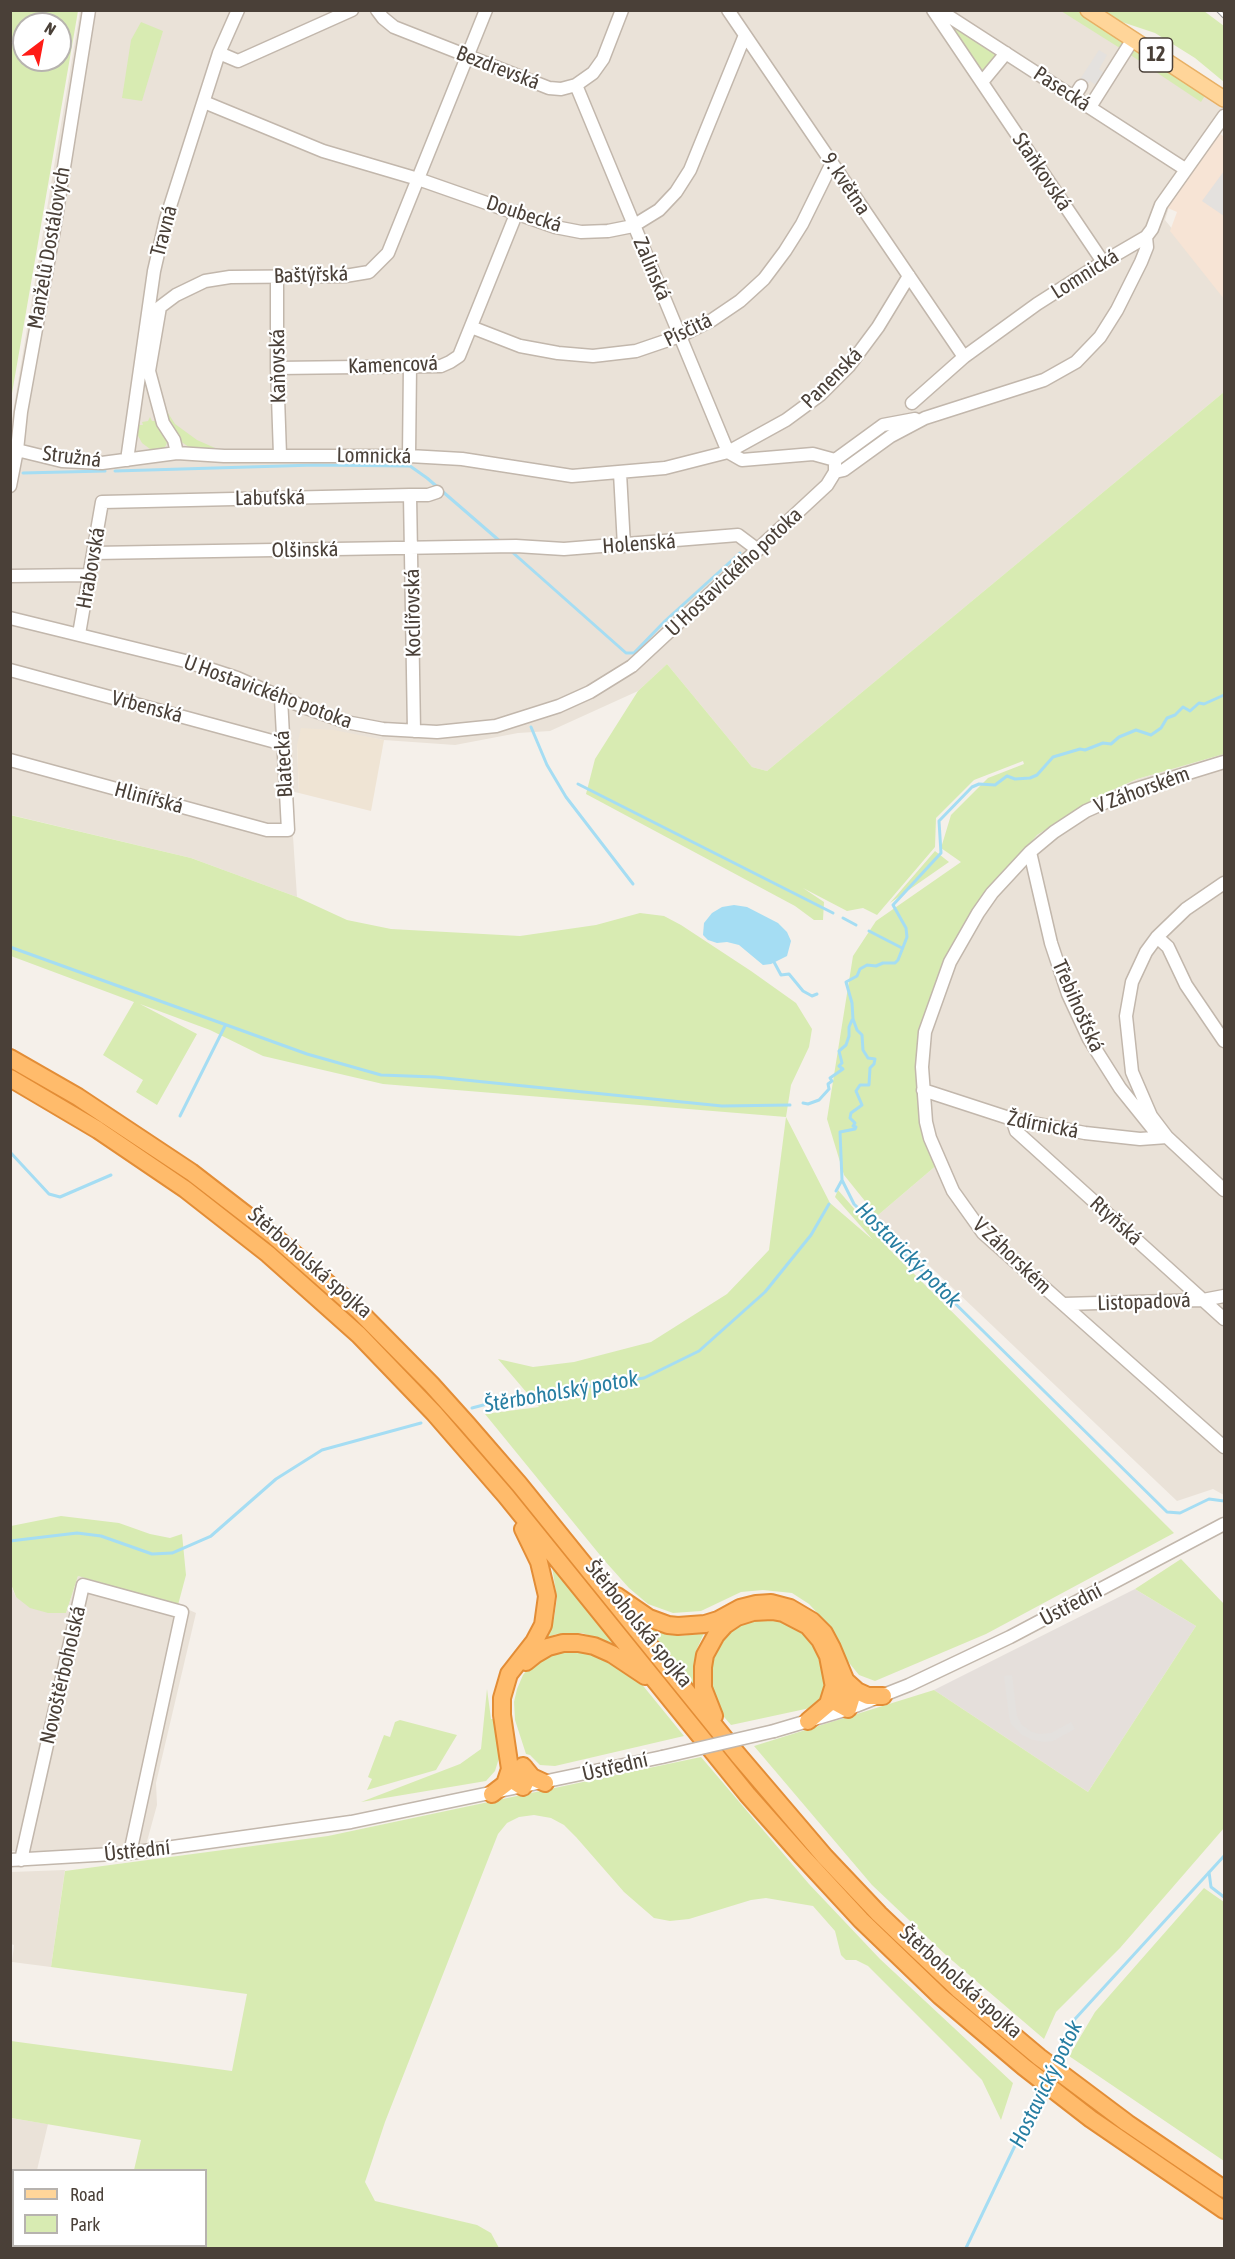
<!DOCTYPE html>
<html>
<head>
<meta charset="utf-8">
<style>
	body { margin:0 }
	#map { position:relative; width:1235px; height:2259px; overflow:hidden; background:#f5f0ea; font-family:"Asap Condensed",sans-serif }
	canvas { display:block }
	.frame { position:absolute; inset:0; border:12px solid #4a4038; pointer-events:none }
	.legend { position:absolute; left:12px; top:2169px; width:195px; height:78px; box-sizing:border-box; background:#fff; border:2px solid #b7b3af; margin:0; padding:8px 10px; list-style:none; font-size:18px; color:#4a4038 }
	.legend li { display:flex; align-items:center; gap:12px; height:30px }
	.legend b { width:30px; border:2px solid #b7b3af }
	.north { position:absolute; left:12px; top:12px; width:60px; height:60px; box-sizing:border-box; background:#fff; border:2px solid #b7b3af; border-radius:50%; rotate:32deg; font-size:16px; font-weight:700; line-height:24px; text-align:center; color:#4a4038 }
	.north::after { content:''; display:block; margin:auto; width:21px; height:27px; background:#ff1c17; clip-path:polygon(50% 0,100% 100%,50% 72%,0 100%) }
</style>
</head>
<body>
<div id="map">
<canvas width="1235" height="2259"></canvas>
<div class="frame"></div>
<ul class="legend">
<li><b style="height:8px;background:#ffd599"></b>Road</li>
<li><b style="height:16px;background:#d8ebb2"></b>Park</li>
</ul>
<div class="north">N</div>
</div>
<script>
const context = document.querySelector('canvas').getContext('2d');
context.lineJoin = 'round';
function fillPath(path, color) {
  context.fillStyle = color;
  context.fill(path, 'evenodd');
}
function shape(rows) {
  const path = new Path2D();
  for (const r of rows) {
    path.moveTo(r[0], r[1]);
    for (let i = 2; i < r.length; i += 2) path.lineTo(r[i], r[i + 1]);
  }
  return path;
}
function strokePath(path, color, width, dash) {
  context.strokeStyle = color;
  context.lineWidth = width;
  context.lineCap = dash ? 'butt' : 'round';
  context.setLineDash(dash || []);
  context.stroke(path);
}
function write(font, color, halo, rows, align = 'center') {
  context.font = font + ' "Asap Condensed",sans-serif';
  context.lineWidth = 4.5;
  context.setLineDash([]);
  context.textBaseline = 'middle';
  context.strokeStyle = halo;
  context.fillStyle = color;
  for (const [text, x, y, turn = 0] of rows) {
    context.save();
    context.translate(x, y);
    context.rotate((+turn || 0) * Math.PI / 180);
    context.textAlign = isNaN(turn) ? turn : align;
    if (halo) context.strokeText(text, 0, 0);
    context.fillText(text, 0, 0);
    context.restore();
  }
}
const residential = shape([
	[80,11,1101,11,1224,101,1224,125,1171,201,1165,220,1224,293,1224,392,767,771,752,767,667,664,638,691,550,731,518,733,455,745,384,740,360,736,297,745,299,793,290,791,297,897,191,858,11,815,11,424],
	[1224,754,1224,1495,1213,1489,1177,1501,877,1216,938,1164,920,1089,925,1018,988,893,1037,835,1097,797,1137,779],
	[78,1576,178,1605,196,1613,156,1783,157,1805,146,1845,30,1852,11,1851,10,1584,16,1597,66,1613],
	[65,1870,51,1967,12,1962,14,1945,11,1944,11,1872],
	[10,2118,48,2124,37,2170,14,2170,13,2192,10,2191]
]);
const commercial = shape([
	[1214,129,1224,137,1224,299,1170,231,1177,212,1161,205]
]);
const industrial = shape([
	[1135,1589,1196,1626,1088,1792,934,1690]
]);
const education = shape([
	[301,728,334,730,384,740,371,811,299,793,297,745]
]);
const green = shape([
	[11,10,78,11,11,399,10,11],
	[24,24,60,24,60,60,24,60],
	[936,11,1004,53,982,80],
	[1061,11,1085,11,1130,40,1123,50],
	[1101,11,1204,11,1224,26,1224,82,1195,58,1155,33,1116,20],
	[141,22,163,31,142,101,122,98,131,40],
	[1132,41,1209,89,1201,102,1126,52],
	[156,355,155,370,157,383,168,413,175,424,197,440,222,451,205,452,189,447,180,441,171,430,165,418,154,376,153,364],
	[1224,392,1224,754,1137,779,1097,797,1037,835,988,893,925,1018,920,1089,938,1164,877,1216,844,1175,827,1119,853,956,876,921,961,862,941,848,951,815,988,778,1024,764,1023,761,974,780,936,818,935,847,877,915,863,908,847,911,803,888,824,902,823,920,814,920,795,906,586,794,595,759,638,691,667,664,752,767,767,771],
	[150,417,152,421,159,421,168,441,164,449,159,451,150,449,142,443,137,434,136,425,143,425,142,422,148,421],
	[10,815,191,858,297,897,347,920,391,929,520,936,596,925,640,913,664,916,681,925,751,971,796,1003,812,1029,809,1047,791,1085,786,1117,830,1203,873,1240,835,1197,838,1190,889,1249,1174,1533,986,1634,875,1681,859,1675,846,1659,833,1633,823,1619,809,1604,792,1593,763,1590,741,1592,701,1611,673,1613,648,1604,629,1588,604,1560,485,1414,539,1407,498,1359,533,1367,574,1362,651,1342,727,1294,769,1250,786,1117,383,1084,263,1056,210,1030,140,1004,197,1034,157,1105,136,1092,143,1080,103,1055,134,1002,11,956],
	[935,851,949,862,890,903],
	[10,1066,117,1129,240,1217,343,1305,446,1409,441,1411,361,1329,11,1070],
	[61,1516,119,1523,150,1534,170,1538,182,1534,186,1575,178,1605,78,1576,66,1613,48,1613,30,1608,16,1597,11,1584,11,1526],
	[1181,1559,1224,1604,1224,1828,1120,1948,1056,2012,1044,2039,947,1956,872,1885,754,1746,934,1690,1088,1792,1196,1626,1135,1589],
	[552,1567,613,1643,612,1643,582,1633,556,1634,547,1638,554,1619,557,1598],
	[754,1617,785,1619,814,1641,827,1679,824,1680,824,1692,821,1698,810,1708,731,1725,719,1711,712,1698,709,1660,725,1632],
	[652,1629,680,1636,704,1633,696,1651,693,1684,650,1631],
	[574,1648,605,1657,640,1682,684,1736,555,1766,540,1765,530,1755,526,1754,515,1720,514,1702,517,1689,523,1675,531,1665,551,1652],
	[487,1689,491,1719,496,1719,500,1755,495,1771,486,1781,361,1802,460,1764,481,1749],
	[400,1720,457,1735,436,1770,367,1790,372,1779,368,1777,384,1735,390,1737,395,1722],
	[701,1757,809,1884,880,1959,1013,2083,1001,2120,982,2080,868,1966,856,1960,846,1960,841,1955,835,1931,813,1906,766,1898,751,1900,689,1919,670,1921,654,1918,624,1892,576,1837,564,1825,551,1818,534,1815,519,1817,507,1823,498,1834,385,2122,365,2182,375,2201,477,2225,491,2233,499,2248,11,2248,10,2191,13,2192,14,2246,206,2246,206,2170,134,2170,141,2140,11,2118,11,2041,232,2071,247,1994,51,1967,65,1871,328,1836],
	[1204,1888,1224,1902,1224,2161,1069,2056,1095,2012]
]);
const parking = shape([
	[1099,50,1107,55,1099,69,1104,73,1096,85,1090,81,1084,89,1077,84],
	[1224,171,1224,216,1202,201],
	[1012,1675,1017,1716,1022,1725,1032,1732,1039,1734,1051,1733,1071,1722,1075,1729,1053,1741,1044,1742,1033,1740,1022,1735,1011,1724,1009,1716,1004,1676]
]);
const water = shape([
	[734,905,747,907,778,923,787,932,791,941,787,956,771,964,763,965,739,945,727,942,717,943,708,940,703,935,704,923,712,913,722,907]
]);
const stream = shape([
	[115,471,315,465,410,466,427,478,502,543],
	[23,473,105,471],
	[511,551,626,653,634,653,665,621,740,553],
	[531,727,547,765,566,797,633,884],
	[578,784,833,913],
	[843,918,856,925],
	[869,931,902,948],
	[10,947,307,1054,381,1075,435,1077,722,1106,790,1105],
	[774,962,781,975,789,974,803,991,812,996,817,994],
	[803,1103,808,1104,819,1100,829,1089,828,1084,832,1081,830,1078,843,1069,839,1066,842,1063,839,1051,846,1045,849,1036,849,1027,852,1020],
	[180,1116,225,1026],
	[10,1152,49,1194,60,1197,111,1175],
	[836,1191,842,1180],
	[472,1408,506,1399,644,1378,699,1351,765,1292,811,1235,829,1204],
	[1224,1501,1209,1499,1180,1513,1167,1512,854,1204,842,1180,840,1132,855,1129,856,1127,853,1126,855,1123,850,1118,851,1113,862,1105,856,1091,860,1085,869,1085,870,1068,874,1064,875,1059,868,1058,863,1050,862,1035,857,1030,853,1019,852,1003,846,982,857,976,860,969,867,965,876,966,883,963,895,963,898,960,907,937,906,928,893,905,941,853,939,821,972,787,979,784,995,785,1007,776,1015,779,1030,778,1037,775,1053,757,1080,749,1085,750,1103,743,1111,744,1119,737,1136,730,1151,735,1161,728,1167,718,1175,715,1183,707,1190,711,1199,703,1204,704,1224,695],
	[10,1541,77,1533,101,1536,152,1554,172,1553,211,1536,276,1479,322,1450,421,1423],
	[1209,1872,1211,1887,1224,1897],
	[1054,2062,1075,2019,1224,1856],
	[966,2248,1043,2087]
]);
const minor = shape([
	[377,10,383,18,394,27,549,88,561,89,576,85,593,73,603,59,622,10],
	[728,10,964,357],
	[933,10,1103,262],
	[939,10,1185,169],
	[219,53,238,61,352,10],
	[982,82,1006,53],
	[576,85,728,452,786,420,820,395,849,366,878,327,909,276],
	[1074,97,1081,86],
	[204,102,323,151,418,179,555,227,581,232,608,231,633,226,659,210,676,192,690,170,745,35],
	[1090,107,1133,39],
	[277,277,277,368,280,455],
	[471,327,520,346,558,353,593,356,636,351,680,336,712,320,740,301,764,279,785,251,802,224,832,163],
	[277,368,441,366,450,362,459,356,517,212],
	[912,403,964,357,1037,304,1103,262,1146,237,1152,229,1161,205,1224,116],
	[17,450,62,461,102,463,177,453,224,456,409,456,462,459,572,476,665,468,728,452,742,460,813,454,835,460],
	[177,453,174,440,163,423,149,371,160,307,176,295,205,281,230,277,345,276,369,272,388,253,486,10],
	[409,456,410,366],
	[127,460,154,271,166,219,219,53,238,10],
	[835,460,883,425,915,419],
	[835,472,844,470,891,436,925,418,1044,380,1076,362,1100,337,1117,310,1141,262,1147,247,1146,237],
	[620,473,624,546],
	[10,486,17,450,21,412,55,224,89,10],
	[410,495,414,731],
	[93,553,516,546,564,549,738,535,758,550],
	[10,576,89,575],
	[10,618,185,661,237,678,306,708,346,722,383,729,437,732,496,726,559,706,590,692,632,666,827,485,835,472,835,460],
	[79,634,102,502,410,495,428,495,437,492],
	[10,670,283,744],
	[10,760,267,830,288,830,281,698],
	[1224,762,1133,790,1086,811,1054,832,1030,852,992,893,978,913,950,962,925,1032,922,1067,926,1122,930,1138,953,1191,983,1233,1224,1447],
	[1030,852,1051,943,1068,994,1089,1039,1120,1088,1153,1129],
	[1224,883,1186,909,1157,937,1146,952,1132,982,1126,1016,1132,1072,1151,1116,1167,1137,1224,1190],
	[1157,937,1168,947,1186,985,1224,1041],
	[923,1090,1012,1119,1085,1133,1140,1139,1167,1137],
	[1012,1119,1016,1131,1224,1319],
	[1064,1304,1203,1300,1224,1296],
	[774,1731,848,1709,909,1685,1010,1637,1224,1524],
	[10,1860,130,1853,351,1822,662,1757],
	[21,1860,83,1585,182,1612,130,1853]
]);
const major = shape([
	[1088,10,1224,99]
]);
const highway = shape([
	[10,1058,78,1097,191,1172,275,1237,358,1310,431,1384,467,1424,519,1484,738,1755,825,1857,879,1914,958,1989,1039,2057,1127,2123,1224,2189],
	[10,1078,98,1130,185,1189,268,1254,359,1335,434,1413,506,1496,747,1794,801,1855,861,1920,940,1996,1024,2067,1091,2119,1224,2210],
	[523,1529,539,1562,547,1596,543,1625,534,1642,509,1674,502,1698,502,1715,510,1769,514,1781,523,1787,526,1781,524,1767],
	[617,1596,649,1618,668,1625,678,1626,705,1624,718,1620,740,1608,756,1604,771,1603,790,1608,812,1621,824,1633,832,1648,852,1696,848,1709,837,1703,828,1656,820,1640,808,1626,783,1613,772,1611,753,1612,737,1617,725,1625,716,1635,705,1655,703,1667,703,1688,714,1716],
	[526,1662,536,1654,548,1647,563,1643,578,1643,594,1646,612,1654,645,1676],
	[847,1682,857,1691,868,1696,883,1696],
	[808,1721,828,1704,833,1688],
	[523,1766,532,1777,545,1783],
	[492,1794,505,1784,510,1769]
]);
const rail = shape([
	[1218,10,1224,16]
]);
const minorBridge = shape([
	[662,1757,774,1731]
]);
const shields = [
	[1156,55,33]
];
const shieldNames = [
	["12",1156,55]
];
const streetNames = [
	["Bezdrevská",498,68,21],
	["Pasecká",1062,89,33],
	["Staňkovská",1042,172,56],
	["9. května",846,184,56],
	["Doubecká",524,214,18],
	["Travná",164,231,-75],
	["Manželů Dostálových",49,248,-80],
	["Zalinská",652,269,67],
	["Lomnická",1085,274,-32],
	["Baštýřská",311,275,-2],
	["Písčitá",688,330,-26],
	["Kamencová",393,365,-2],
	["Kaňovská",278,366,-91],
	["Panenská",832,378,-45],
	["Lomnická",374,456,1],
	["Stružná",72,457,7],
	["Labuťská",270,498,-1],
	["Holenská",639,544,-4],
	["Olšinská",305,550,-1],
	["Hrabovská",91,568,-80],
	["U Hostavického potoka",734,572,-43],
	["Koclířovská",413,613,-91],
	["U Hostavického potoka",268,692,20],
	["Vrbenská",147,707,15],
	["Blatecká",284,764,-93],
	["V Záhorském",1142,790,-20],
	["Hlinířská",149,798,15],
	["Třebihošťská",1078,1006,66],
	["Ždírnická",1043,1125,11],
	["Rtyňská",1116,1221,42],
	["V Záhorském",1012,1256,44],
	["Štěrboholská spojka",310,1263,41],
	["Listopadová",1144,1302,-2],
	["Ústřední",1071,1605,-28],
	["Štěrboholská spojka",639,1624,51],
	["Novoštěrboholská",63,1675,-77],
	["Ústřední",615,1767,-13],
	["Ústřední",137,1851,-6],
	["Štěrboholská spojka",961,1982,42]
];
const waterNames = [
	["Hostavický potok",908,1255,45],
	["Štěrboholský potok",561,1392,-10],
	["Hostavický potok",1046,2084,-64]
];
fillPath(residential, '#eae2d8');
fillPath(commercial, '#f7e4d5');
fillPath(industrial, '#e5dfdb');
fillPath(education, '#efe4d4');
fillPath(green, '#d8ebb2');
fillPath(parking, '#e4e1de');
fillPath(water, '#a5ddf3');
strokePath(stream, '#a5ddf3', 3);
strokePath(minor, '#c2b7ac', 15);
strokePath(major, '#e8b065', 18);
strokePath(highway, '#e38d36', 20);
strokePath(minor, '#fff', 12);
strokePath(major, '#ffd599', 15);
strokePath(highway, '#ffbb6b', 16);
strokePath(rail, '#999', 5);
strokePath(rail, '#fff', 3, [9]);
strokePath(minorBridge, '#c2b7ac', 15, []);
strokePath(minorBridge, '#fff', 12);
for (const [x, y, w] of shields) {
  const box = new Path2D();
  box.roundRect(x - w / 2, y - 17, w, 34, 4.5);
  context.fillStyle = '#fff';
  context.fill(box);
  strokePath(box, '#4a4038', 1.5);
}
write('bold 20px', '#4a4038', null, shieldNames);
write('21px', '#4a4038', '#fff', streetNames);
write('italic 22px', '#277ea2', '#fff', waterNames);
</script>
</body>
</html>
